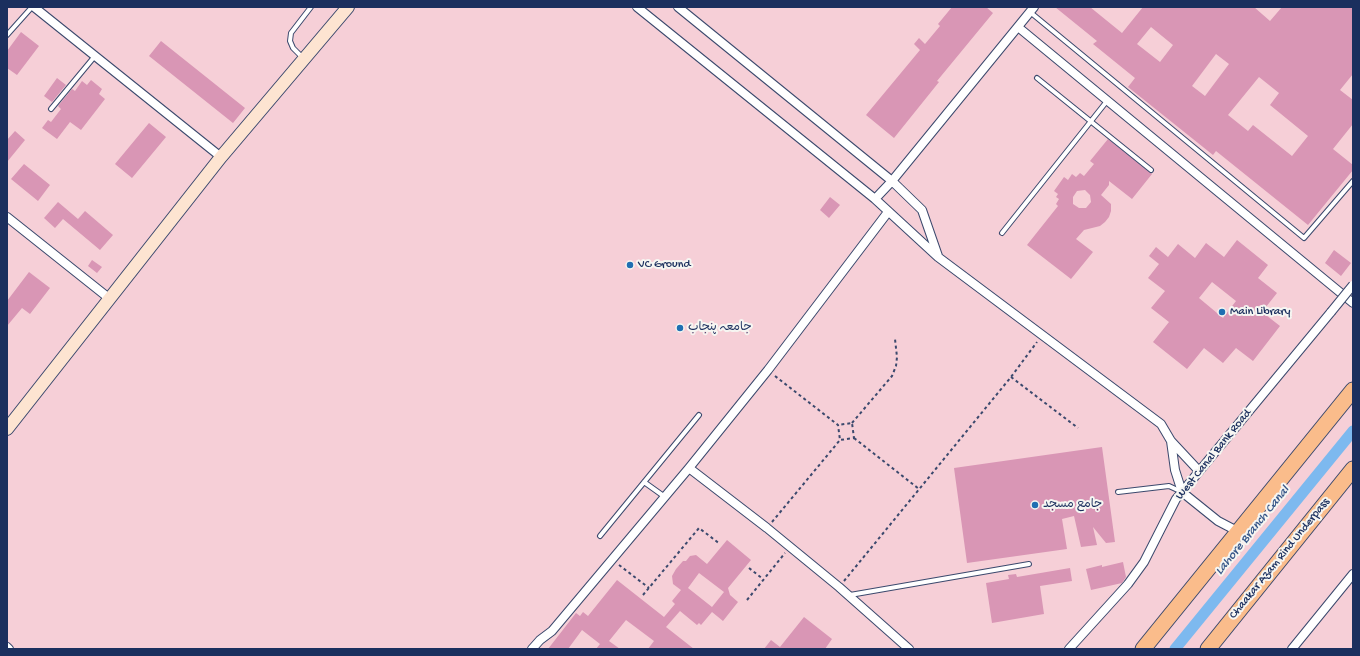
<!DOCTYPE html>
<html>
<head>
<meta charset="utf-8">
<style>
	body { margin:0 }
	#map { position:relative; width:1360px; height:656px; overflow:hidden; background:#efdfbf; font-family:"Gochi Hand",sans-serif }
	canvas { display:block }
	.frame { position:absolute; inset:0; border:8px solid #1b2f5e; pointer-events:none }
</style>
</head>
<body>
<div id="map">
<canvas width="1360" height="656"></canvas>
<div class="frame"></div>
</div>
<script>
const context = document.querySelector('canvas').getContext('2d');
context.lineJoin = 'round';
function fillPath(path, color) {
  context.fillStyle = color;
  context.fill(path, 'evenodd');
}
function shape(rows) {
  const path = new Path2D();
  for (const r of rows) {
    path.moveTo(r[0], r[1]);
    for (let i = 2; i < r.length; i += 2) path.lineTo(r[i], r[i + 1]);
  }
  return path;
}
function strokePath(path, color, width, dash) {
  context.strokeStyle = color;
  context.lineWidth = width;
  context.lineCap = dash ? 'butt' : 'round';
  context.setLineDash(dash || []);
  context.stroke(path);
}
function write(font, color, halo, rows, align = 'center') {
  context.font = font + ' "Gochi Hand","Playpen Sans Arabic",sans-serif';
  context.lineWidth = 4;
  context.setLineDash([]);
  context.textBaseline = 'middle';
  context.strokeStyle = halo;
  context.fillStyle = color;
  for (const [text, x, y, turn = 0] of rows) {
    context.save();
    context.translate(x, y);
    context.rotate((+turn || 0) * Math.PI / 180);
    context.textAlign = isNaN(turn) ? turn : align;
    if (halo) context.strokeText(text, 0, 0);
    context.fillText(text, 0, 0);
    context.restore();
  }
}
const built = shape([
	[7,7,1353,7,1353,649,7,649]
]);
const canal = shape([
	[1175,649,1353,431]
]);
const building = shape([
	[952,7,986,7,993,13,937,81,939,82,894,138,866,115,920,50,914,44,919,38,925,44,940,26,938,24],
	[1055,7,1090,7,1122,33,1143,7,1254,7,1270,21,1282,7,1353,7,1353,74,1340,90,1353,100,1353,124,1333,149,1353,165,1353,170,1308,225,1216,151,1213,155,1128,87,1135,78,1093,44,1097,41],
	[1151,27,1173,45,1160,62,1137,44],
	[1216,54,1229,64,1205,96,1192,86],
	[1259,77,1279,93,1270,105,1308,136,1292,156,1253,125,1248,131,1228,115],
	[21,32,39,46,17,75,7,68,7,51],
	[161,41,245,108,233,123,149,56],
	[57,78,66,85,52,102,44,96],
	[91,80,102,89,99,94,105,99,81,130,70,122,57,139,42,128,48,120,51,122,61,109,58,106,72,89,75,91,82,81,87,85],
	[149,123,166,137,132,178,115,164],
	[15,131,25,140,7,162,7,140],
	[1108,139,1152,174,1132,199,1109,181,1109,185,1101,195,1111,204,1111,211,1109,217,1105,222,1100,226,1084,230,1076,239,1093,252,1071,279,1027,245,1058,206,1056,204,1059,199,1056,197,1058,194,1054,191,1064,177,1068,180,1072,174,1076,177,1080,173,1084,176,1094,164,1090,161],
	[1085,190,1090,195,1091,202,1086,208,1079,208,1073,204,1073,197,1077,191],
	[24,164,50,185,38,201,11,179],
	[830,197,840,205,829,218,820,210],
	[58,202,78,219,85,211,113,235,100,250,63,219,55,228,44,218],
	[1237,240,1268,265,1258,278,1277,293,1262,312,1280,326,1253,361,1236,348,1223,363,1204,348,1187,369,1153,342,1169,322,1151,308,1165,291,1148,278,1159,264,1149,256,1156,247,1168,257,1178,244,1195,258,1206,243,1224,257],
	[1212,282,1236,301,1223,318,1199,298],
	[1334,250,1351,263,1341,276,1325,263],
	[92,260,102,267,97,273,88,266],
	[29,272,50,288,30,314,22,308,7,326,7,301],
	[1102,447,1115,542,1106,543,1093,527,1097,545,1081,547,1074,516,1062,519,1067,549,967,563,954,468],
	[727,540,751,560,728,588,730,595,738,602,723,621,712,612,701,625,699,623,697,625,680,611,666,627,694,649,648,649,654,641,626,620,609,641,620,649,596,649,600,644,582,630,568,649,548,649,576,613,580,616,583,612,588,616,617,580,664,617,675,604,672,601,681,590,673,584,672,576,676,569,683,561,686,561,690,556,696,555,707,564],
	[699,573,724,592,712,607,688,588],
	[1123,562,1126,577,1122,583,1091,590,1086,569,1102,565,1102,567],
	[1070,568,1072,581,1040,586,1044,614,992,623,986,583,1009,579,1008,575,1016,574,1017,577],
	[804,617,832,639,825,649,764,649,771,640,780,647]
]);
const path = shape([
	[775,376,838,425,840,440,854,438,852,423,838,425],
	[1011,377,1078,428],
	[852,423,892,376,896,366,897,357,895,339],
	[854,438,919,489],
	[772,522,840,440],
	[619,565,649,588],
	[749,568,763,579],
	[844,581,1011,377,1037,342],
	[643,595,699,528,720,544],
	[747,600,785,553]
]);
const lane = shape([
	[1030,12,1304,238,1353,181],
	[7,35,32,7],
	[304,59,293,48,290,41,291,33,311,7],
	[1037,78,1151,170],
	[51,109,95,56],
	[1002,233,1107,101],
	[644,482,665,497],
	[1118,492,1169,486,1182,492],
	[600,536,699,415],
	[850,595,1029,564]
]);
const street = shape([
	[34,7,221,157],
	[637,7,875,199,938,257,1161,424,1171,441,1199,471],
	[678,7,892,181,922,210,938,256],
	[1018,27,1353,303],
	[875,199,892,181,1034,7],
	[7,217,110,299],
	[1171,441,1175,470,1182,492,1218,521,1239,532],
	[689,468,767,528,839,587,909,649],
	[7,647,9,649],
	[532,649,540,640,552,631,689,468,768,370,888,212],
	[1069,649,1128,584,1144,562,1176,499,1182,492,1331,312],
	[1292,649,1353,574]
]);
const secondary = shape([
	[7,429,221,157,348,7]
]);
const highway = shape([
	[1143,649,1353,390],
	[1208,649,1353,469]
]);
const streetBridge = shape([
	[1331,312,1353,285]
]);
const markers = [
	[630,265,4,"#1f6fb2"],
	[1222,312,4,"#1f6fb2"],
	[680,328,4,"#1f6fb2"],
	[1035,505,4,"#1f6fb2"]
];
const poiNames = [
	["VC Ground",638,265],
	["Main Library",1230,312],
	["جامعہ پنجاب",688,328],
	["جامع مسجد",1043,505]
];
const streetNames = [
	["West Canal Bank Road",1214,455,-51],
	["Chaakar Azam Rind Underpass",1280,559,-51]
];
const waterNames = [
	["Lahore Branch Canal",1253,531,-51]
];
fillPath(built, '#f6cfd7');
strokePath(canal, '#7db9ef', 11);
fillPath(building, '#d996b5');
strokePath(lane, '#3b496d', 6);
strokePath(street, '#3b496d', 10);
strokePath(secondary, '#3b496d', 14);
strokePath(highway, '#3b496d', 17);
strokePath(path, '#3b496d', 2, [3, 3]);
strokePath(lane, '#fff', 4);
strokePath(street, '#fff', 8);
strokePath(secondary, '#fde4d1', 12);
strokePath(highway, '#fabc8b', 15);
strokePath(streetBridge, '#3b496d', 10, []);
strokePath(streetBridge, '#fff', 8);
for (const [x, y, r, color] of markers) {
  const dot = new Path2D();
  dot.arc(x, y, r, 0, 2 * Math.PI);
  context.fillStyle = color;
  context.fill(dot);
  strokePath(dot, '#f6f6f2', 1.5);
}
write('12px', '#1b2f5e', '#f6f6f2', poiNames, 'left');
write('12px', '#1b2f5e', '#f6f6f2', streetNames);
write('italic 13px', '#38588a', '#f6f6f2', waterNames);
</script>
</body>
</html>
